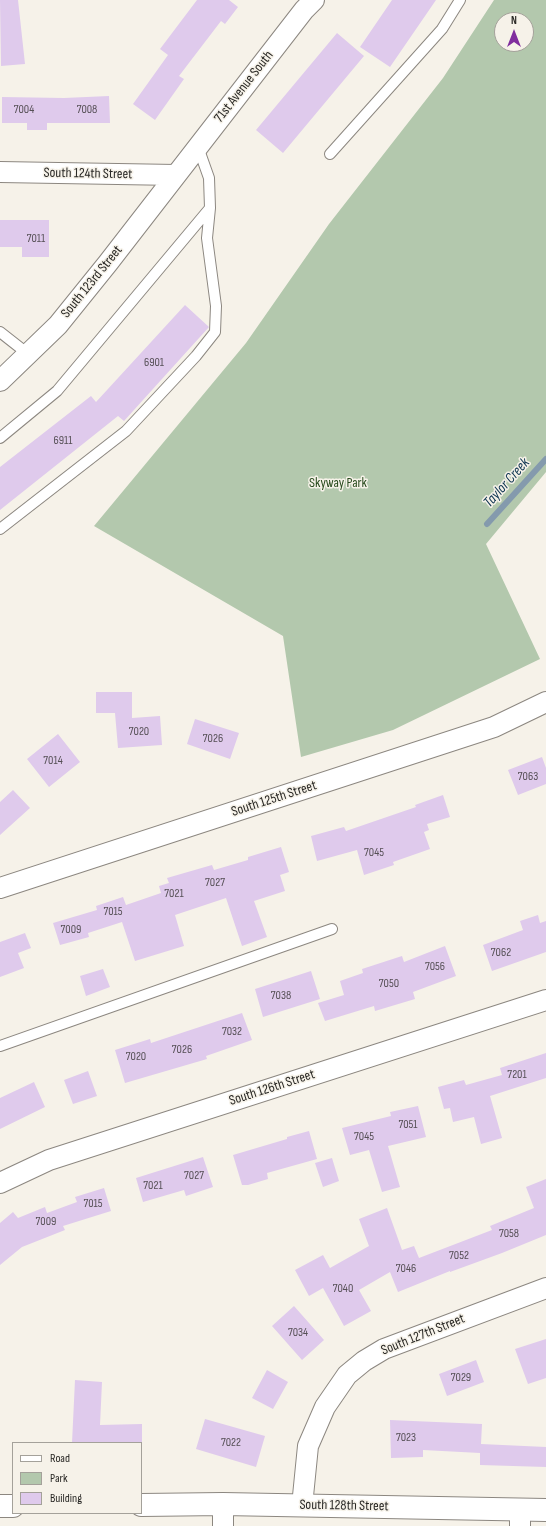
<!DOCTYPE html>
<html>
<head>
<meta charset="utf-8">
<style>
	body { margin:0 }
	#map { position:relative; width:546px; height:1526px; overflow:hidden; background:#f6f2e9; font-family:"Sofia Sans Condensed",sans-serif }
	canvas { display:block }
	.legend { position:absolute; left:12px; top:1442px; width:130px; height:72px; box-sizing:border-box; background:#f6f2e9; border:1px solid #a4a19a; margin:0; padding:5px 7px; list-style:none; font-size:12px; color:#282724 }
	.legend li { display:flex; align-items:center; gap:8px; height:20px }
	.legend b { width:20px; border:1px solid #a4a19a }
	.north { position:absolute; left:494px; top:12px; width:40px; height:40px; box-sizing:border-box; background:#f6f2e9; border:1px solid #a4a19a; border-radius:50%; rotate:0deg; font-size:11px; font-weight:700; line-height:16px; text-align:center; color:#282724 }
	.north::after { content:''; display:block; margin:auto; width:14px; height:18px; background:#802e9e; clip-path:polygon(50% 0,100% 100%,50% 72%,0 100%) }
</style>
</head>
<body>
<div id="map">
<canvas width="546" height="1526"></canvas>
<ul class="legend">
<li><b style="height:5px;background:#fff"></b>Road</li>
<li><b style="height:11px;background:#b3c8ad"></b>Park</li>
<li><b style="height:11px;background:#dfcaec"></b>Building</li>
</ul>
<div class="north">N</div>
</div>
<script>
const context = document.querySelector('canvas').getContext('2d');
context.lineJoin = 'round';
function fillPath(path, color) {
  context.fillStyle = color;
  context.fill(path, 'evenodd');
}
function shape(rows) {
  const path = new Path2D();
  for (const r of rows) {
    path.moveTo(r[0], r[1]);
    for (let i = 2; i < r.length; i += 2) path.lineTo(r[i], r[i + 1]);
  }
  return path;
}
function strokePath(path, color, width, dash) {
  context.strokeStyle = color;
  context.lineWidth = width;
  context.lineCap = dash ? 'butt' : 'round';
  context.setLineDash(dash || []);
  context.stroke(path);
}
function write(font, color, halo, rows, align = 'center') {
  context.font = font + ' "Sofia Sans Condensed",sans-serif';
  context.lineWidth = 3;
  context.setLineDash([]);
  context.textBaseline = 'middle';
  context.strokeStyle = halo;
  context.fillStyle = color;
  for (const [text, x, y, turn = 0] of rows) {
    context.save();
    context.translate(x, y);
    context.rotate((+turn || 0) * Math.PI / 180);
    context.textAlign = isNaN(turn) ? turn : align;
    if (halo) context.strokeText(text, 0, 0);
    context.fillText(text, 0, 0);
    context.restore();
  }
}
const green = shape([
	[494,0,546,0,546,472,486,544,540,659,393,730,301,757,283,636,94,526,246,343,329,224,443,78],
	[502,20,526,20,526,44,502,44]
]);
const stream = shape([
	[487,524,546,459]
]);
const building = shape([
	[0,0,18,0,25,64,1,66],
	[197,0,229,0,238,7,225,24,221,21,179,76,184,79,155,120,133,104,168,55,160,49],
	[392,0,436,0,390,67,360,47],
	[337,33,364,56,283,153,256,130],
	[109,96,110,123,47,123,47,130,27,130,27,123,2,123,2,97,64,98],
	[0,220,49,220,49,257,22,257,22,247,0,247],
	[185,305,209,327,124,421,118,416,0,510,0,467,91,396,96,402],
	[96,692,132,692,132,718,160,716,162,745,118,748,115,713,96,713],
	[195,719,239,733,230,759,187,744],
	[58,734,80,762,49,787,27,759],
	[542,757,546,768,546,784,518,795,508,770],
	[13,790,30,808,0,835,0,802],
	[443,795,450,817,427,824,429,830,424,832,430,849,393,862,394,865,364,875,357,850,317,861,311,836,344,827,346,831,416,807,415,805],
	[281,847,289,872,280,875,285,891,254,901,267,937,242,946,226,898,175,915,184,946,135,961,122,922,88,933,89,937,60,945,53,923,97,910,96,906,123,897,126,905,161,893,159,886,169,883,167,878,212,865,214,870,248,860,248,857],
	[538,915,540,923,546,921,546,952,492,971,483,945,523,930,520,921],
	[25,933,31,948,18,953,24,968,0,977,0,942],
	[445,946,456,976,413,992,415,999,375,1011,374,1006,325,1021,318,1003,344,995,340,981,363,973,362,969,402,956,404,962],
	[103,969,110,987,86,996,80,976],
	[311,971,320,999,263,1017,255,989],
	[242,1013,252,1040,206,1056,207,1059,125,1083,115,1050,150,1039,151,1043],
	[546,1053,546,1078,490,1096,502,1138,481,1144,474,1117,453,1122,450,1108,444,1109,438,1087,464,1080,466,1085,502,1075,500,1068],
	[88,1071,97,1096,73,1104,64,1080],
	[34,1082,45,1107,0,1129,0,1098],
	[418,1106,426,1137,388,1146,400,1187,382,1192,369,1150,350,1155,342,1128,391,1116,390,1112],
	[309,1131,317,1159,267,1173,268,1179,248,1185,242,1185,233,1155,287,1139,287,1137],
	[203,1157,213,1187,186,1196,184,1190,143,1202,136,1178],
	[332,1158,339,1181,323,1187,315,1163],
	[546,1179,546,1235,502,1253,450,1272,450,1271,398,1292,390,1272,359,1290,371,1311,344,1326,323,1288,309,1296,295,1270,323,1255,330,1268,369,1246,359,1219,387,1208,402,1250,414,1246,419,1258,492,1230,490,1226,534,1208,526,1187],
	[104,1188,111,1211,63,1226,65,1230,22,1247,0,1265,0,1223,13,1212,18,1218,45,1207,47,1213,77,1202,75,1197],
	[294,1306,324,1340,302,1360,272,1326],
	[546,1339,546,1378,528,1384,515,1349],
	[476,1360,484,1382,447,1396,439,1374],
	[267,1370,288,1382,273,1409,252,1398],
	[75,1380,102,1382,100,1425,142,1424,142,1443,72,1443],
	[205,1419,265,1436,256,1467,196,1449],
	[390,1420,482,1424,481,1444,546,1447,546,1467,480,1465,480,1453,423,1450,423,1457,391,1458]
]);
const lane = shape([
	[330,154,442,29,460,0],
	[0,332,28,354],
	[0,438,57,391,210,208],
	[0,529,126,431,196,356,215,332,216,306,207,238,210,208,209,178,198,147],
	[0,1046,332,929]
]);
const street = shape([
	[0,172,176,175],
	[0,381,58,325,108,263,304,10,314,0],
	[0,888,494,727,546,702],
	[0,1183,49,1160,546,1000],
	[302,1506,308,1446,325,1407,347,1375,364,1361,384,1349,546,1288],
	[520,1509,520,1526],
	[223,1526,223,1504]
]);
const secondary = shape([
	[141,1505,223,1504,546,1510],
	[0,1506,13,1506]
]);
const numberNames = [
	["7004",24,110],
	["7008",87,110],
	["7011",36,239],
	["6901",154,363],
	["6911",63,441],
	["7020",139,732],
	["7026",213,739],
	["7014",53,761],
	["7063",528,777],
	["7045",374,853],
	["7027",215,883],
	["7021",174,894],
	["7015",113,912],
	["7009",71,930],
	["7062",501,953],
	["7056",435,967],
	["7050",389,984],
	["7038",281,996],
	["7032",232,1032],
	["7026",182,1050],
	["7020",136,1057],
	["7201",517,1075],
	["7051",408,1125],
	["7045",364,1137],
	["7027",194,1176],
	["7021",153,1186],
	["7015",93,1204],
	["7009",46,1222],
	["7058",509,1234],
	["7052",459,1256],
	["7046",406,1269],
	["7040",343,1289],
	["7034",298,1333],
	["7029",461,1378],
	["7023",406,1438],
	["7022",231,1443]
];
const streetNames = [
	["71st Avenue South",244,87,-52],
	["South 124th Street",88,174,1],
	["South 123rd Street",92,282,-51],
	["South 125th Street",274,799,-18],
	["South 126th Street",272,1088,-18],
	["South 127th Street",423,1335,-22],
	["South 128th Street",344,1506,1]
];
const parkNames = [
	["Skyway Park",338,483]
];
const waterNames = [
	["Taylor Creek",507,483,-48]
];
fillPath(green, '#b3c8ad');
strokePath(stream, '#849aad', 6);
fillPath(building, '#dfcaec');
strokePath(lane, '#8c8780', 12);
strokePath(street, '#8c8780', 22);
strokePath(secondary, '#8c8780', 24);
strokePath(lane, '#fff', 10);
strokePath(street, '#fff', 20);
strokePath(secondary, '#fff', 22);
write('12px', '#565056', null, numberNames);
write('14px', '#282724', '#f6f2e9', streetNames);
write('14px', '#284b1d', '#f6f2e9', parkNames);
write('italic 15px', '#0d3450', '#f6f2e9', waterNames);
</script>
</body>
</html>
